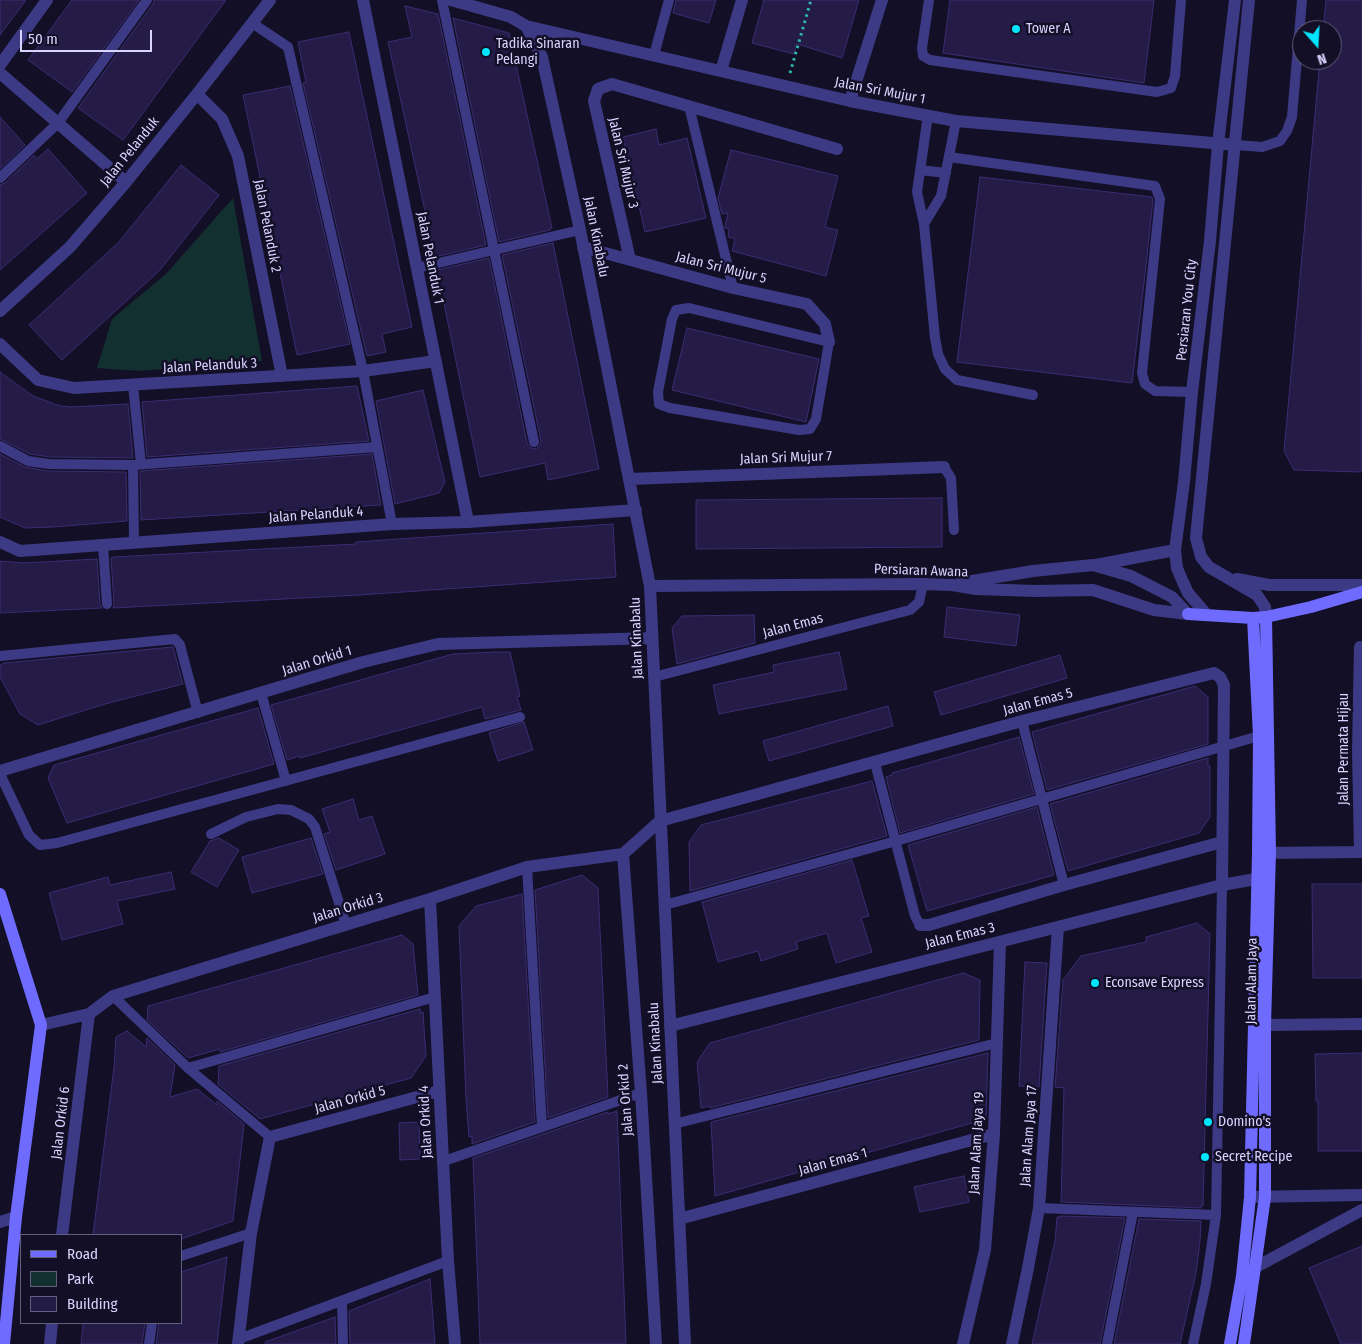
<!DOCTYPE html>
<html>
<head>
<meta charset="utf-8">
<style>
	body { margin:0 }
	#map { position:relative; width:1362px; height:1344px; overflow:hidden; background:#130f26; font-family:"Fira Sans Condensed",sans-serif }
	canvas { display:block }
	.legend { position:absolute; left:20px; top:1234px; width:162px; height:90px; box-sizing:border-box; background:#130f26; border:1px solid #625e7d; margin:0; padding:6px 9px; list-style:none; font-size:15px; color:#d9d4ff }
	.legend li { display:flex; align-items:center; gap:10px; height:25px }
	.legend b { width:25px; border:1px solid #625e7d }
	.north { position:absolute; left:1292px; top:20px; width:50px; height:50px; box-sizing:border-box; background:#130f26; border:1px solid #625e7d; border-radius:50%; rotate:161deg; font-size:14px; font-weight:700; line-height:20px; text-align:center; color:#d9d4ff }
	.north::after { content:''; display:block; margin:auto; width:18px; height:22px; background:#00e5ff; clip-path:polygon(50% 0,100% 100%,50% 72%,0 100%) }
	.scale { position:absolute; left:20px; top:30px; width:132px; height:22px; box-sizing:border-box; border:2px solid #d9d4ff; border-top:0; padding-left:6px; font-size:15px; line-height:18px; white-space:nowrap; color:#d9d4ff; -webkit-text-stroke:4px #130f26; paint-order:stroke }
</style>
</head>
<body>
<div id="map">
<canvas width="1362" height="1344"></canvas>
<ul class="legend">
<li><b style="height:6px;background:#6f6bff"></b>Road</li>
<li><b style="height:14px;background:#12302f"></b>Park</li>
<li><b style="height:14px;background:#241b47"></b>Building</li>
</ul>
<div class="north">N</div>
<div class="scale">50 m</div>
</div>
<script>
const context = document.querySelector('canvas').getContext('2d');
context.lineJoin = 'round';
function fillPath(path, color) {
  context.fillStyle = color;
  context.fill(path, 'evenodd');
}
function shape(rows) {
  const path = new Path2D();
  for (const r of rows) {
    path.moveTo(r[0], r[1]);
    for (let i = 2; i < r.length; i += 2) path.lineTo(r[i], r[i + 1]);
  }
  return path;
}
function strokePath(path, color, width, dash) {
  context.strokeStyle = color;
  context.lineWidth = width;
  context.lineCap = dash ? 'butt' : 'round';
  context.setLineDash(dash || []);
  context.stroke(path);
}
function write(font, color, halo, rows, align = 'center') {
  context.font = font + ' "Fira Sans Condensed",sans-serif';
  context.lineWidth = 5;
  context.setLineDash([]);
  context.textBaseline = 'middle';
  context.strokeStyle = halo;
  context.fillStyle = color;
  for (const [text, x, y, turn = 0] of rows) {
    context.save();
    context.translate(x, y);
    context.rotate((+turn || 0) * Math.PI / 180);
    context.textAlign = isNaN(turn) ? turn : align;
    if (halo) context.strokeText(text, 0, 0);
    context.fillText(text, 0, 0);
    context.restore();
  }
}
const green = shape([
	[233,198,262,361,139,371,97,368,112,319,166,274]
]);
const building = shape([
	[0,0,26,0,0,35,0,0],
	[72,0,139,0,72,92,28,60,72,0],
	[154,0,226,0,123,140,78,108,153,4,154,0],
	[676,0,716,0,709,23,673,13,676,0],
	[764,0,859,0,842,58,797,44,794,54,752,43,764,0],
	[950,0,1154,0,1144,83,943,53,950,0],
	[1326,0,1362,0,1361,472,1294,470,1284,451,1320,60,1332,60,1332,30,1323,30,1326,0],
	[405,6,438,14,486,245,435,257,388,42,412,37,405,6],
	[453,18,509,33,552,228,550,228,550,230,499,242,453,18],
	[349,32,412,327,382,334,386,352,367,356,303,83,306,82,298,42,349,32],
	[290,86,350,344,297,355,243,95,290,86],
	[0,117,25,145,0,169,0,117],
	[656,129,659,145,687,138,706,218,645,232,623,137,656,129],
	[48,149,87,193,0,270,0,185,5,183,34,155,37,159,48,149],
	[731,150,838,176,825,227,838,230,826,276,732,251,735,239,728,237,729,229,725,228,725,226,728,213,722,214,718,198,731,150],
	[181,165,219,195,160,270,62,360,29,325,119,242,181,165],
	[980,177,1152,197,1153,200,1146,266,1132,383,957,362,980,177],
	[553,243,599,469,548,480,545,463,480,477,437,270,489,258,527,443,531,448,536,449,540,445,541,441,502,255,553,243],
	[687,328,819,359,806,422,672,390,687,328],
	[0,372,33,396,60,406,71,407,128,404,133,458,50,457,30,454,0,439,0,372],
	[357,386,369,441,147,457,142,402,357,386],
	[423,390,445,482,439,493,395,504,376,401,423,390],
	[0,454,25,467,48,471,126,472,127,521,53,527,25,528,0,517,0,454],
	[372,454,381,505,141,520,140,471,372,454],
	[942,498,942,547,696,549,696,500,942,498],
	[613,524,616,577,360,595,113,608,114,604,111,558,114,557,356,544,356,542,613,524],
	[97,559,100,604,102,608,0,613,0,561,23,563,97,559],
	[947,607,1020,615,1016,646,944,637,947,607],
	[754,615,755,643,677,664,672,628,682,616,754,615],
	[173,647,183,684,105,704,38,725,20,714,0,677,0,665,4,663,173,647],
	[495,652,510,652,520,696,517,697,521,710,485,719,482,707,300,758,299,756,287,760,271,705,453,654,495,652],
	[839,652,847,689,719,714,713,685,774,672,773,665,839,652],
	[1060,655,1067,678,941,715,934,692,1060,655],
	[1195,686,1208,697,1208,744,1047,790,1032,732,1195,686],
	[888,706,893,726,769,761,763,741,888,706],
	[258,708,274,764,67,823,48,778,54,765,258,708],
	[524,722,533,750,498,761,489,733,524,722],
	[1019,737,1034,794,900,833,886,777,892,775,892,773,1019,737],
	[1208,758,1208,767,1210,766,1210,817,1199,833,1068,871,1050,804,1208,758],
	[872,781,887,836,690,891,689,842,701,825,872,781],
	[353,799,359,820,372,816,385,854,336,870,324,834,330,832,322,809,353,799],
	[1037,807,1054,875,927,911,908,845,1037,807],
	[219,838,239,850,217,887,191,872,210,841,219,838],
	[311,838,323,874,252,893,242,857,311,838],
	[852,860,869,916,861,918,872,952,836,963,827,933,796,942,798,949,761,961,758,951,718,962,702,902,852,860],
	[171,872,175,889,117,901,123,924,62,940,49,893,108,877,110,885,171,872],
	[582,875,598,888,608,1097,548,1118,535,890,582,875],
	[1312,884,1362,884,1362,978,1313,978,1312,884],
	[522,894,535,1122,472,1144,472,1136,469,1137,466,1099,459,926,476,906,522,894],
	[1197,923,1210,934,1203,1206,1201,1206,1201,1208,1061,1202,1064,1088,1055,1087,1063,980,1081,956,1146,942,1146,937,1197,923],
	[402,935,413,944,418,995,220,1052,220,1049,188,1058,147,1020,148,1006,402,935],
	[1025,962,1047,963,1039,1087,1019,1086,1025,962],
	[963,973,980,980,979,1040,710,1108,710,1106,701,1108,697,1062,710,1043,963,973],
	[420,1009,420,1013,423,1012,426,1056,411,1078,260,1119,218,1084,219,1066,420,1009],
	[127,1031,146,1047,147,1038,175,1065,170,1097,197,1089,217,1105,217,1101,244,1124,233,1221,181,1239,181,1235,93,1235,114,1067,116,1037,127,1031],
	[988,1053,986,1119,715,1196,711,1122,988,1053],
	[1362,1053,1362,1151,1318,1151,1318,1101,1316,1101,1315,1054,1362,1053],
	[617,1111,626,1344,480,1344,473,1158,608,1112,608,1114,617,1111],
	[419,1122,420,1159,400,1160,399,1123,419,1122],
	[964,1176,969,1202,920,1212,914,1187,964,1176],
	[1061,1216,1125,1218,1100,1344,1032,1344,1055,1241,1057,1217,1061,1217,1061,1216],
	[1139,1219,1201,1221,1200,1241,1196,1273,1180,1344,1114,1344,1139,1219],
	[1362,1246,1362,1344,1341,1344,1309,1268,1362,1246],
	[227,1257,217,1344,156,1344,159,1323,181,1323,181,1272,227,1257],
	[430,1279,435,1344,350,1344,349,1311,430,1279],
	[335,1317,336,1344,265,1344,265,1342,335,1317],
	[83,1323,145,1323,142,1344,81,1344,83,1323]
]);
const path = shape([
	[790,73,811,0]
]);
const lane = shape([
	[442,0,534,442],
	[929,0,922,48,923,56,930,60,1157,92,1171,88,1175,76,1181,0],
	[252,23,288,47,363,371,392,524],
	[654,55,669,0],
	[689,106,733,288],
	[928,115,917,192,924,224,935,338,938,354,945,369,957,380,1033,395],
	[1236,145,1262,147,1280,141,1287,131,1292,117,1302,0],
	[949,157,1155,186,1160,199,1142,373,1145,384,1155,391,1192,392],
	[920,170,946,173],
	[0,178,58,123,147,0],
	[924,224,941,196,956,121],
	[417,268,580,230],
	[689,308,829,342,816,419,810,429,799,430,670,408,659,404,658,392,672,319,676,310,689,308],
	[133,385,141,464],
	[0,446,28,461,49,464,133,465,377,447],
	[133,465,134,543],
	[944,467,951,478,954,530],
	[103,545,107,604],
	[0,656,175,639,180,645,198,713],
	[654,677,910,610,919,602,923,584],
	[261,693,286,781],
	[1022,721,1064,885],
	[875,763,915,916,920,925],
	[0,774,29,835,40,845,57,843,520,717],
	[211,834,246,817,278,809,291,810,309,819,315,827,346,925],
	[527,867,542,1127],
	[665,905,896,841,1259,736],
	[113,996,188,1068,270,1137],
	[188,1068,435,997],
	[674,1124,997,1043],
	[444,1161,641,1093],
	[1039,1208,1216,1215],
	[181,1256,251,1233],
	[342,1301,343,1344],
	[239,1339,448,1261],
	[149,1344,152,1323],
	[1107,1344,1133,1212],
	[1193,1344,1206,1284,1216,1215,1222,885]
]);
const street = shape([
	[363,0,468,522],
	[451,0,511,17,526,26,542,57,580,230,650,586,685,1344],
	[1249,0,1196,538,1201,557,1209,567,1257,595,1265,607,1266,617],
	[526,26,850,101,956,121,1236,145],
	[0,65,47,0],
	[721,71,742,0],
	[0,73,126,182],
	[197,94,222,119,238,156,282,376],
	[850,101,882,0],
	[583,247,733,288,807,304,825,324,829,342],
	[630,260,594,101,598,89,612,84,837,149],
	[0,311,70,247,126,182,197,94,270,0],
	[0,344,38,380,74,388,363,371,436,361],
	[630,479,944,467],
	[0,542,20,551,392,524,468,522,636,510],
	[1096,565,1175,550],
	[1237,579,1269,585,1362,585],
	[960,583,1033,571,1093,565,1131,576,1172,597,1188,614],
	[650,586,923,584,952,585,976,589,1036,591,1093,590,1154,610,1188,614],
	[1207,615,1188,593,1182,580,1177,568,1175,550,1184,482,1192,392,1210,241,1218,144,1235,0],
	[0,771,363,662,438,644,652,638],
	[1360,852,1358,751,1360,647],
	[1260,853,1362,852],
	[623,854,641,1093,656,1344],
	[430,899,448,1261,455,1344],
	[920,925,929,925,1064,885,1222,842],
	[41,1025,89,1014,113,996,430,899,527,867,623,854,660,821,1022,721,1214,673,1220,677,1224,685,1222,885],
	[1265,1025,1362,1024],
	[670,1026,1222,885,1267,877],
	[1250,1197,1362,1195],
	[679,1219,994,1134],
	[0,1222,16,1217],
	[62,1235,89,1014],
	[1256,1267,1362,1210],
	[50,1344,52,1323],
	[238,1344,251,1233,270,1137,439,1091],
	[963,1344,985,1250,994,1134,1000,942],
	[1012,1344,1028,1268,1039,1208,1058,927]
]);
const secondary = shape([
	[1188,614,1253,618,1266,617,1311,607,1362,592],
	[0,894,41,1025,16,1217,4,1344],
	[1230,1344,1242,1276,1250,1197,1258,853,1259,736,1253,618],
	[1244,1344,1265,1197,1265,1025,1270,852,1266,617]
]);
const markers = [
	[1016,29,5,"#00e5ff"],
	[486,52,5,"#00e5ff"],
	[1095,983,5,"#00e5ff"],
	[1208,1122,5,"#00e5ff"],
	[1205,1157,5,"#00e5ff"]
];
const poiNames = [
	["Tower A",1026,29],
	["Tadika Sinaran",496,44],
	["Pelangi",496,60],
	["Econsave Express",1105,983],
	["Domino's",1218,1122],
	["Secret Recipe",1215,1157]
];
const streetNames = [
	["Jalan Sri Mujur 1",880,91,11],
	["Jalan Pelanduk",130,152,-51],
	["Jalan Sri Mujur 3",623,163,77],
	["Jalan Pelanduk 2",267,226,79],
	["Jalan Kinabalu",596,237,79],
	["Jalan Pelanduk 1",430,258,79],
	["Jalan Sri Mujur 5",721,268,14],
	["Persiaran You City",1187,310,-84],
	["Jalan Pelanduk 3",210,366,-3],
	["Jalan Sri Mujur 7",786,458,-2],
	["Jalan Pelanduk 4",316,515,-4],
	["Persiaran Awana",921,571,2],
	["Jalan Emas",793,626,-15],
	["Jalan Kinabalu",637,638,-92],
	["Jalan Orkid 1",317,661,-17],
	["Jalan Emas 5",1038,702,-15],
	["Jalan Permata Hijau",1344,749,-90],
	["Jalan Orkid 3",348,908,-17],
	["Jalan Emas 3",960,936,-14],
	["Jalan Alam Jaya",1252,981,-89],
	["Jalan Kinabalu",656,1043,-93],
	["Jalan Orkid 5",350,1100,-15],
	["Jalan Orkid 2",626,1100,-94],
	["Jalan Orkid 4",426,1122,-93],
	["Jalan Orkid 6",61,1123,-83],
	["Jalan Alam Jaya 17",1029,1136,-86],
	["Jalan Alam Jaya 19",977,1143,-87],
	["Jalan Emas 1",833,1162,-15]
];
fillPath(green, '#12302f');
fillPath(building, '#241b47');
strokePath(building, '#3b2d73', 1);
strokePath(path, '#2fb8b0', 3, [2.5, 4]);
strokePath(lane, '#3d3a85', 10);
strokePath(street, '#3d3a85', 12);
strokePath(secondary, '#6f6bff', 12);
for (const [x, y, r, color] of markers) {
  const dot = new Path2D();
  dot.arc(x, y, r, 0, 2 * Math.PI);
  context.fillStyle = color;
  context.fill(dot);
  strokePath(dot, '#130f26', 2);
}
write('14px', '#d9d4ff', '#130f26', poiNames, 'left');
write('14px', '#d9d4ff', '#130f26', streetNames);
</script>
</body>
</html>
